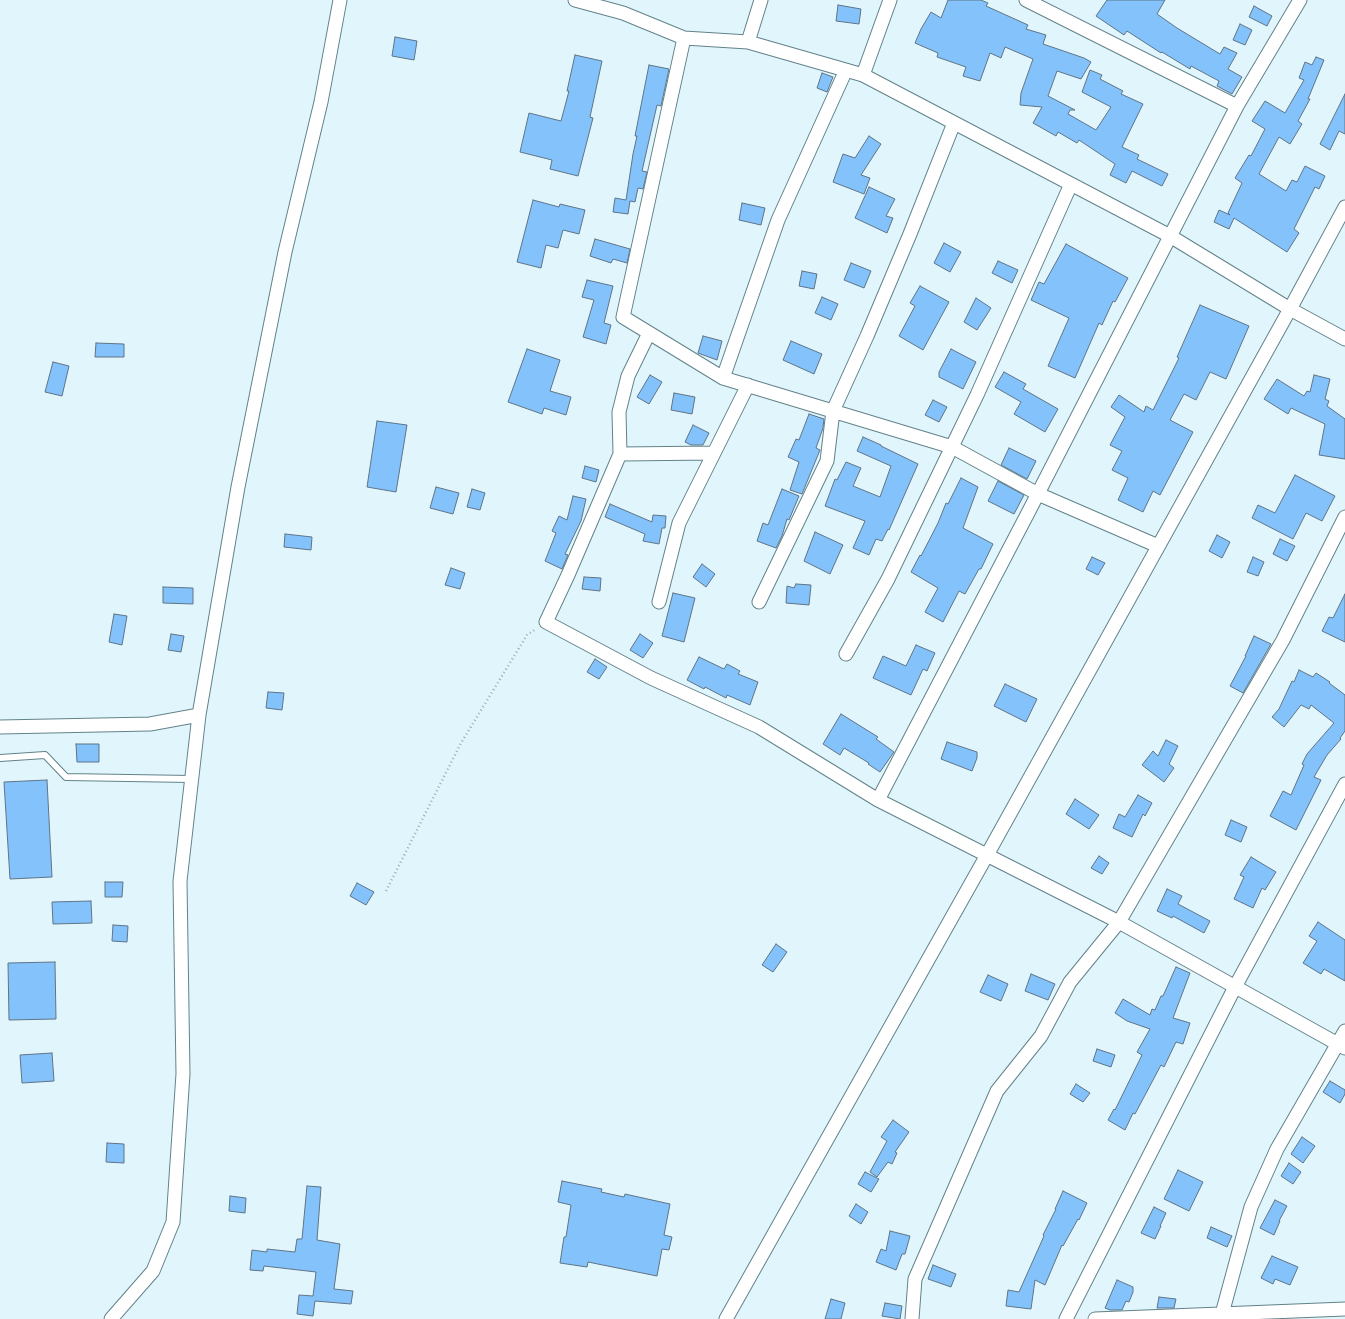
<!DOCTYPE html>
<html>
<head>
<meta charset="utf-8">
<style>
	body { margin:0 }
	canvas { display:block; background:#e1f6fc }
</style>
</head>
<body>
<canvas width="1345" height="1319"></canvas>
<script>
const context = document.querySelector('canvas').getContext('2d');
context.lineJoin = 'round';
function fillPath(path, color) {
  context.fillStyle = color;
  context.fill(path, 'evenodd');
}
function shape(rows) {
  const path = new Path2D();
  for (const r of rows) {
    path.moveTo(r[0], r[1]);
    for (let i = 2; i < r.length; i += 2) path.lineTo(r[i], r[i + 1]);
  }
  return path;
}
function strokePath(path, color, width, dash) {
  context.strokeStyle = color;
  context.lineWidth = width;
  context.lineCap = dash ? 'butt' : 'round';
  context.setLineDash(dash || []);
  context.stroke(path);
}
const building = shape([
	[948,0,981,0,988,3,986,6,1028,25,1026,29,1046,35,1043,44,1084,58,1091,62,1081,79,1057,71,1048,96,1075,110,1070,110,1068,114,1096,130,1111,107,1082,92,1090,70,1102,75,1100,79,1123,91,1121,94,1143,104,1122,147,1139,155,1137,159,1168,174,1162,186,1132,171,1126,183,1110,175,1115,164,1079,140,1077,143,1058,132,1056,136,1033,123,1042,107,1020,105,1021,93,1033,59,1005,47,1001,58,990,53,980,81,963,76,966,67,937,57,938,53,915,43,921,29,931,12,941,18,948,0],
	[1107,0,1165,0,1157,14,1177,28,1220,54,1224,47,1237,53,1228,69,1242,77,1232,94,1217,86,1219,81,1191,66,1190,69,1162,52,1161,53,1127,31,1124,35,1096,16,1107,0],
	[838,5,861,9,859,24,836,21,838,5],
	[1254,6,1272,16,1267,26,1249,17,1254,6],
	[1240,24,1252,30,1245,45,1233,40,1240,24],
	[395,37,417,41,414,60,392,56,395,37],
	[575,55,602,61,590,117,593,118,578,176,550,169,552,160,520,152,529,113,561,121,569,91,567,91,575,55],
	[1316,57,1324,60,1308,99,1310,99,1298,121,1302,124,1290,144,1279,137,1259,174,1286,191,1292,180,1297,182,1305,166,1325,176,1319,189,1315,187,1294,229,1299,233,1287,252,1234,218,1229,229,1214,222,1219,210,1230,215,1228,213,1242,183,1235,178,1249,155,1251,156,1265,129,1252,121,1265,101,1285,113,1304,80,1299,78,1305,62,1312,65,1316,57],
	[649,65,669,69,661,106,657,105,642,171,647,172,643,189,638,188,635,202,630,201,628,214,613,212,615,198,626,200,633,154,637,136,635,136,649,65],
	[822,73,833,77,827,92,817,88,822,73],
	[1345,94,1345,134,1339,131,1330,150,1320,144,1345,94],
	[869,136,881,144,861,175,870,178,864,194,833,182,843,154,855,158,869,136],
	[869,187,895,199,886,216,893,218,887,233,855,218,869,187],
	[533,200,559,207,560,204,585,210,579,234,563,230,558,248,546,245,541,268,517,262,533,200],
	[742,203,765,208,761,225,739,220,742,203],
	[595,239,630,249,627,263,613,259,611,263,590,256,595,239],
	[944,243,961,252,950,272,934,263,944,243],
	[1066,244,1128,278,1115,302,1113,301,1102,325,1099,323,1075,378,1048,366,1069,318,1031,300,1039,282,1044,284,1066,244],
	[998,261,1018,270,1012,283,992,273,998,261],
	[851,263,871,271,864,288,844,280,851,263],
	[802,271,817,274,814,289,799,286,802,271],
	[587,280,613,286,604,323,611,325,606,344,583,337,594,300,582,297,587,280],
	[920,286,949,302,923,350,899,336,915,306,910,303,920,286],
	[822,297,838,304,831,320,815,313,822,297],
	[976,298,991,308,977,330,964,322,976,298],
	[1200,305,1249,326,1226,379,1210,372,1196,400,1184,394,1170,420,1193,432,1160,495,1153,491,1143,512,1118,500,1128,478,1112,470,1122,451,1110,445,1125,417,1111,407,1119,395,1144,412,1146,406,1153,410,1179,358,1177,357,1200,305],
	[703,336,722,341,717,360,698,353,703,336],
	[791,341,822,354,814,374,783,360,791,341],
	[96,343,124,344,124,357,95,357,96,343],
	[527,349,560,360,550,391,571,397,566,415,544,408,542,414,508,402,527,349],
	[951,349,976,362,963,389,939,377,939,372,951,349],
	[53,362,69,366,62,396,45,392,53,362],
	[1004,372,1026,384,1023,389,1058,409,1045,432,1014,414,1021,402,995,387,1004,372],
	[650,375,662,382,649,404,637,397,650,375],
	[1314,375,1330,379,1325,399,1329,401,1327,406,1345,419,1345,459,1319,455,1325,424,1291,408,1288,414,1264,399,1277,379,1304,396,1307,391,1310,392,1314,375],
	[674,393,695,397,692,414,671,410,674,393],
	[933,400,947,407,939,422,925,415,933,400],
	[809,414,824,419,823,428,816,448,820,450,802,494,790,490,799,462,788,457,796,439,799,440,809,414],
	[377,421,407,425,396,492,367,487,377,421],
	[693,425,709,433,703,445,691,445,685,442,693,425],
	[863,437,881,445,881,446,918,464,889,530,888,529,882,541,876,539,869,555,853,548,865,521,825,506,835,479,837,480,846,462,861,468,853,486,880,497,891,466,857,451,863,437],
	[1009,448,1036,461,1027,479,1001,465,1009,448],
	[585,466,599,470,596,482,582,478,585,466],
	[1295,475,1335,496,1322,521,1306,513,1293,539,1252,518,1258,505,1275,513,1295,475],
	[961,478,978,487,963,528,993,544,981,569,979,569,965,594,959,591,943,622,925,612,938,588,911,572,920,555,921,556,938,523,946,503,948,504,961,478],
	[998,481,1024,495,1014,514,988,501,998,481],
	[436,487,459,493,453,514,430,508,436,487],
	[472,489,485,493,480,510,467,507,472,489],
	[782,489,799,496,789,520,787,519,782,536,776,548,757,541,763,523,768,525,782,489],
	[573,496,586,499,581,521,565,554,568,555,562,569,545,561,556,533,552,531,559,516,567,520,573,496],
	[610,504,652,522,653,515,666,516,665,528,662,528,659,544,643,541,645,534,605,517,610,504],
	[815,532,843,545,830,574,804,561,815,532],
	[285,534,312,537,311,550,284,547,285,534],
	[1217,535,1230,542,1222,558,1209,551,1217,535],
	[1280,539,1295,546,1287,561,1273,554,1280,539],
	[1092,557,1105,563,1098,575,1086,569,1092,557],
	[1253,557,1264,562,1258,576,1247,572,1253,557],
	[702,564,715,574,706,587,693,577,702,564],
	[451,568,465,573,460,589,445,585,451,568],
	[584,577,601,578,600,591,582,589,584,577],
	[796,584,811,585,809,605,786,603,787,586,794,588,796,584],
	[163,587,193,588,193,604,163,603,163,587],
	[673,593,695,598,684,642,662,636,673,593],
	[1345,594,1345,642,1322,631,1329,617,1333,618,1345,594],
	[114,614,127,616,122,645,109,642,114,614],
	[171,634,184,636,181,652,168,650,171,634],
	[640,634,653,643,643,658,630,650,640,634],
	[1254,636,1271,644,1243,693,1230,686,1246,656,1245,656,1254,636],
	[916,645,935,653,927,671,923,669,911,695,873,678,883,656,906,666,916,645],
	[699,657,724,669,727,664,740,671,738,674,758,682,750,705,727,695,726,698,705,687,704,689,687,680,699,657],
	[595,659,607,667,599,679,587,672,595,659],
	[1299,670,1313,677,1316,673,1330,682,1329,683,1345,695,1345,731,1340,738,1341,739,1327,755,1314,777,1321,780,1296,830,1270,816,1283,791,1291,795,1304,765,1302,764,1307,754,1334,723,1311,705,1309,709,1301,705,1284,727,1272,717,1279,709,1292,681,1294,682,1299,670],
	[1005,684,1037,699,1026,722,994,706,1005,684],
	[268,692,284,693,282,710,266,708,268,692],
	[841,714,878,737,876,739,894,752,880,772,868,764,869,763,844,748,840,755,823,744,841,714],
	[1166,740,1178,746,1169,764,1174,768,1164,782,1142,765,1153,751,1158,756,1166,740],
	[947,742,977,752,977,758,972,771,941,759,947,742],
	[76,744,99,744,99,762,77,762,76,744],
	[47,780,52,877,10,879,4,782,47,780],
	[1138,795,1152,803,1145,816,1143,814,1132,837,1113,828,1119,814,1125,817,1138,795],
	[1075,799,1099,815,1089,829,1066,814,1075,799],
	[1231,820,1247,827,1241,842,1225,835,1231,820],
	[1099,856,1109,863,1102,874,1091,868,1099,856],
	[1251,857,1276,872,1265,890,1262,888,1253,908,1234,899,1244,877,1240,875,1251,857],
	[105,882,123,882,122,897,105,897,105,882],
	[357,883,374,892,366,905,350,896,357,883],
	[1167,889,1182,896,1178,904,1210,921,1204,933,1173,916,1172,918,1157,911,1167,889],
	[91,901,92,923,53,924,52,902,91,901],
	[1318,922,1345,940,1345,981,1324,969,1321,974,1303,963,1317,941,1309,936,1318,922],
	[113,925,128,926,127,942,112,941,113,925],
	[776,944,787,952,773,972,762,965,776,944],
	[55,962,56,1019,9,1020,8,963,55,962],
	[1176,967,1190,973,1173,1018,1190,1023,1183,1044,1176,1042,1164,1067,1161,1065,1135,1114,1133,1113,1125,1130,1108,1120,1114,1109,1115,1110,1142,1055,1137,1052,1150,1029,1127,1021,1115,1013,1123,999,1150,1015,1152,1009,1155,1010,1161,996,1163,996,1176,967],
	[1031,974,1055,984,1048,1000,1025,991,1031,974],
	[988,975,1008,984,1001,1001,980,992,988,975],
	[1097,1049,1115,1055,1111,1067,1093,1061,1097,1049],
	[52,1053,54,1081,22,1083,20,1055,52,1053],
	[1330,1081,1345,1090,1345,1094,1340,1103,1323,1092,1330,1081],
	[1076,1084,1090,1093,1083,1102,1070,1094,1076,1084],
	[893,1120,909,1132,895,1152,897,1153,892,1164,888,1162,877,1177,870,1172,887,1141,881,1137,893,1120],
	[1302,1137,1315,1146,1303,1163,1291,1154,1302,1137],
	[107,1143,124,1144,124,1163,106,1162,107,1143],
	[1289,1163,1301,1172,1293,1184,1281,1176,1289,1163],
	[1178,1170,1203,1182,1189,1211,1164,1199,1178,1170],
	[865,1172,879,1179,871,1192,858,1184,865,1172],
	[562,1181,602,1189,601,1192,624,1197,625,1194,670,1204,664,1235,672,1237,669,1250,662,1249,657,1276,588,1262,587,1267,560,1263,564,1237,566,1237,571,1205,558,1202,562,1181],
	[307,1186,321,1187,317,1240,340,1244,334,1289,353,1291,351,1304,315,1301,313,1316,297,1314,299,1295,313,1296,316,1272,264,1266,263,1271,250,1270,252,1250,267,1252,267,1249,295,1252,297,1239,302,1239,307,1186],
	[1063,1191,1087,1203,1079,1220,1078,1219,1063,1246,1062,1245,1045,1285,1035,1280,1031,1309,1006,1306,1008,1290,1019,1292,1044,1236,1043,1235,1056,1209,1055,1209,1063,1191],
	[230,1196,246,1198,245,1213,229,1211,230,1196],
	[1275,1200,1287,1206,1279,1221,1280,1221,1274,1235,1260,1228,1275,1200],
	[856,1204,868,1212,861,1224,849,1216,856,1204],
	[1154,1207,1166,1213,1160,1226,1161,1226,1155,1239,1141,1233,1154,1207],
	[1211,1227,1232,1236,1227,1247,1207,1238,1211,1227],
	[890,1231,910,1236,905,1254,902,1254,896,1270,876,1262,881,1249,886,1251,890,1231],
	[1272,1256,1298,1267,1290,1285,1275,1279,1273,1284,1261,1278,1272,1256],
	[933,1265,956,1274,951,1287,928,1279,933,1265],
	[1117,1280,1133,1287,1133,1292,1129,1302,1126,1301,1122,1310,1110,1310,1105,1308,1117,1280],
	[1159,1297,1176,1299,1174,1308,1157,1308,1159,1297],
	[831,1299,845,1303,841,1319,825,1319,831,1299],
	[885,1303,902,1306,900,1319,882,1316,885,1303]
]);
const path = shape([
	[386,891,461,743,527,635,536,629]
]);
const service = shape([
	[0,758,45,755,66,777,191,779]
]);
const minor = shape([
	[575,0,623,13,684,38,748,42,863,75,1170,236,1290,309,1345,339],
	[1026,0,1237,106],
	[684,38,623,317,723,378,952,447,1038,494,1158,546],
	[748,42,761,0],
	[863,75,890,0],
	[649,333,628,376,619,412,620,454,568,575,546,622,651,678,759,727,878,800,1119,922,1345,1048],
	[723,378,778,220,846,70],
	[620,454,714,453],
	[659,602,679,523,748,385],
	[759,602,827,461,833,411,867,336,910,234,954,123],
	[846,654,888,579,977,395,1071,184],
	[0,727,150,724,199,715],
	[878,800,1029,511,1237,106,1300,0],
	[1222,1314,1251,1207,1277,1149,1345,1031],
	[111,1319,153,1271,173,1222,183,1074,180,881,199,715,238,487,285,252,321,102,340,0],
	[726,1319,987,855,1290,309,1345,207],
	[912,1319,915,1279,997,1091,1041,1036,1070,982,1119,922,1283,640,1345,517],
	[1066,1319,1235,987,1345,784],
	[1095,1319,1345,1309]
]);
fillPath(building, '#83c2fa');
strokePath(building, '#5f7487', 1);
strokePath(service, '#62828a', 8);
strokePath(minor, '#62828a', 15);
strokePath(path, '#9aadb1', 2.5, [1, 3]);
strokePath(service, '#fff', 6);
strokePath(minor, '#fff', 13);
</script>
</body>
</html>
